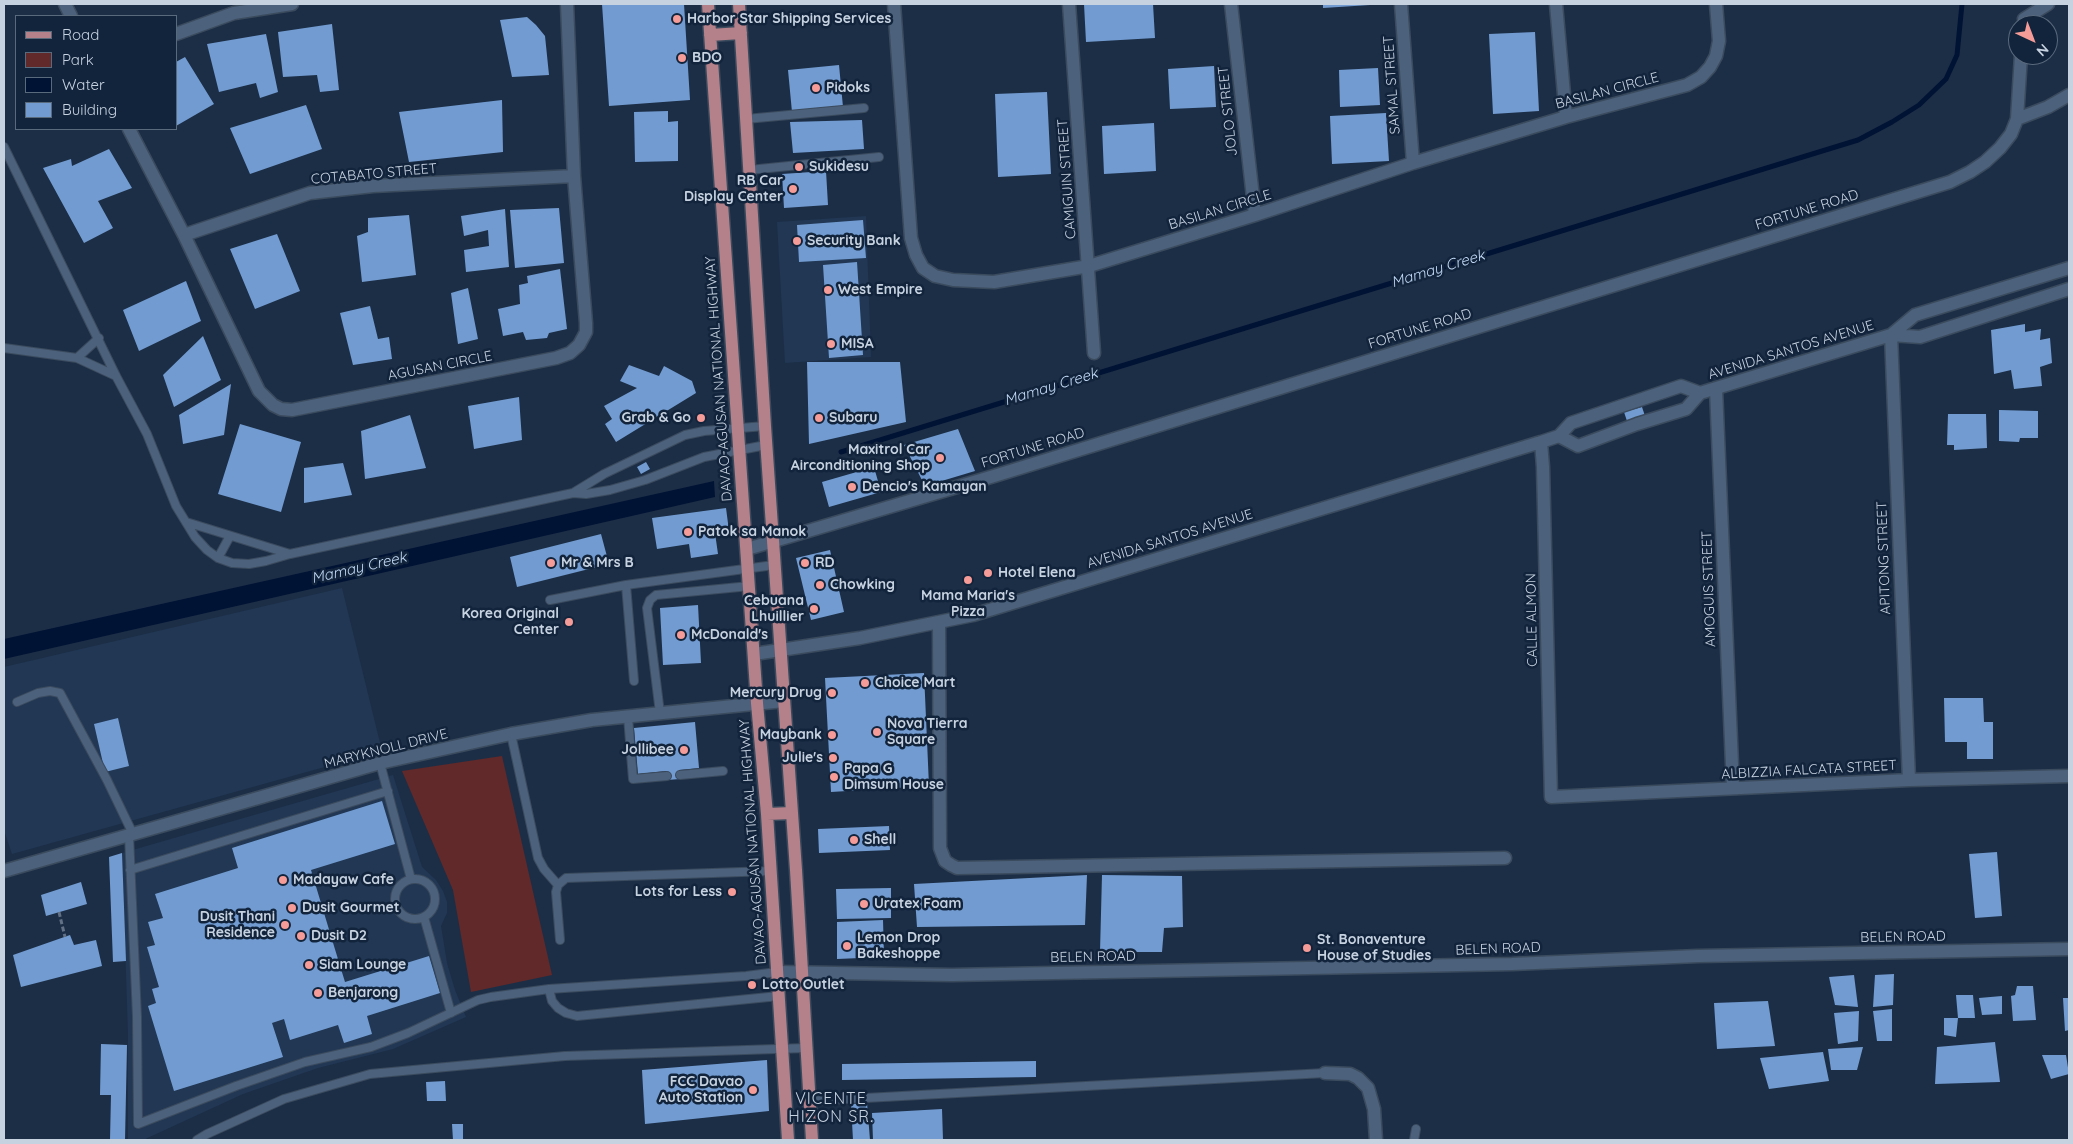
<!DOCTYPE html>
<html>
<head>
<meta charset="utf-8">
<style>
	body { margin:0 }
	#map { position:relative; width:2073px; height:1144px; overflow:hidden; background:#1c2e46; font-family:Quicksand,sans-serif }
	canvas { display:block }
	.frame { position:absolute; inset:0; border:5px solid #c7d2e1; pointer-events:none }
	.legend { position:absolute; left:15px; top:15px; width:162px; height:115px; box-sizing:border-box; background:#12243b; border:1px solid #5a6a7d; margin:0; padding:6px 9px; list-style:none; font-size:15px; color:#c7d2e1 }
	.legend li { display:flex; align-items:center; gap:10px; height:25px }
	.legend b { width:25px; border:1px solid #5a6a7d }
	.north { position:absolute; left:2008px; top:15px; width:50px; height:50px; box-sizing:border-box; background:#12243b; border:1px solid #5a6a7d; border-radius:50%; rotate:137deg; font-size:14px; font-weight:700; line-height:20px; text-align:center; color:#c7d2e1 }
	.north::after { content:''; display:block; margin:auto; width:18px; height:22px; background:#f59b98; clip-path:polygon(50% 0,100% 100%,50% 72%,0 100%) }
</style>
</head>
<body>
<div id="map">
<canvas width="2073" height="1144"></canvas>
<div class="frame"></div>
<ul class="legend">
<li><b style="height:6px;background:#b48089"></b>Road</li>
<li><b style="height:14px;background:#612929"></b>Park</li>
<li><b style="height:14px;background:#001334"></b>Water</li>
<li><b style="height:14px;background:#729cd1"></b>Building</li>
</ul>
<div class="north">N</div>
</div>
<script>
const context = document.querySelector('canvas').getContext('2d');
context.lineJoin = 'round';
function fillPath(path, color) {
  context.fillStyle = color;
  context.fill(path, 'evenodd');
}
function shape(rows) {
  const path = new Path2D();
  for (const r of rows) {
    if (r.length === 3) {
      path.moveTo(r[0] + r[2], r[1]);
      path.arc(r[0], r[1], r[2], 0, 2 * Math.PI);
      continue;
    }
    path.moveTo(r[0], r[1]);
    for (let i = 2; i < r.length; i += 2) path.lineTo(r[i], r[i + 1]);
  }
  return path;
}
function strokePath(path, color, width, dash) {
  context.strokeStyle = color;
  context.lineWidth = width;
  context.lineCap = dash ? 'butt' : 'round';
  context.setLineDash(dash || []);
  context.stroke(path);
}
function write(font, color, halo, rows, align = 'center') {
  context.font = font + ' Quicksand,sans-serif';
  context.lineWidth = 5;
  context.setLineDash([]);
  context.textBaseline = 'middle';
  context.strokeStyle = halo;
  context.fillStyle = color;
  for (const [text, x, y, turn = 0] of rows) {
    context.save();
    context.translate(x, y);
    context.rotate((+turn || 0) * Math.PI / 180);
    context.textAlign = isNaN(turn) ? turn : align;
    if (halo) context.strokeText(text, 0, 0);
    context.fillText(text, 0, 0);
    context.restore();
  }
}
const built = shape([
	[866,216,871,357,785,363,777,222],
	[342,588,382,751,12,854,4,830,4,667],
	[393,775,422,867,436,880,443,891,447,902,447,913,441,926,447,963,455,990,466,1017,393,1049,318,1068,243,1094,143,1140,128,1140,128,1033,122,853]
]);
const green = shape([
	[502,756,552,975,471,992,453,890,402,771]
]);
const water = shape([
	[714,481,715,497,4,659,4,639]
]);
const stream = shape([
	[841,452,1858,140,1892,122,1919,105,1946,79,1957,55,1962,4]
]);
const building = shape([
	[602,4,684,4,690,100,609,106],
	[1084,4,1153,4,1155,38,1086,42],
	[1323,4,1370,4,1370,5,1323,8],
	[527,17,536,25,545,36,549,75,512,77,500,20],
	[332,24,339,90,320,92,317,75,283,77,278,32],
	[1535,32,1539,111,1493,114,1489,34],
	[266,34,278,92,260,98,256,83,219,92,207,44],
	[185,57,214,104,176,126,176,62],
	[839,65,843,107,792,112,788,70],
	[1214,66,1216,107,1170,109,1168,69],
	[1378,68,1380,105,1340,107,1339,70],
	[1047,92,1051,174,998,177,995,94],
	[502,100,503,152,409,162,399,112],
	[306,105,322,149,250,174,230,128],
	[668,111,668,122,678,121,678,161,635,162,634,112],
	[1386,113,1389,161,1332,164,1330,116],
	[862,120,864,149,793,153,790,122],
	[1154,123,1156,171,1104,174,1102,126],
	[109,149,132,188,98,201,113,228,84,243,43,168,71,159,72,166],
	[826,171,828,205,784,208,782,174],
	[559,208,564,263,515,268,510,210],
	[505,209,509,267,466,272,464,250,489,246,488,230,464,236,461,216],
	[409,215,416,275,362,282,357,236,368,232,368,218],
	[863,220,866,258,799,262,797,225],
	[277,234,300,291,255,309,230,249],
	[857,262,863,355,829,358,823,265],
	[560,269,567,329,549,333,547,338,526,340,523,332,503,336,498,309,520,304,519,285,528,283,527,276],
	[186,281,201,321,139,351,123,310],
	[468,288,478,339,458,344,451,293],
	[370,306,378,339,389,337,392,359,353,365,340,313],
	[2025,324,2025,332,2041,329,2040,340,2050,338,2052,363,2040,367,2042,386,2014,389,2011,370,1994,374,1991,330],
	[203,336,221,380,174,407,163,375],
	[807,362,900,362,906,422,809,444],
	[629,365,659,376,664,366,692,381,696,393,616,442,605,424,612,419,604,406,637,388,620,381],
	[231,384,224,435,183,444,179,415],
	[519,397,522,440,474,449,468,406],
	[1642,407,1645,416,1627,421,1624,412],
	[1999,410,2038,411,2038,438,2020,438,2019,442,1999,441],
	[1948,414,1986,414,1987,448,1954,450,1954,445,1947,445],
	[410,415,426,468,365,479,361,431],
	[240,424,301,442,281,512,218,494],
	[958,429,975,471,925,486,904,445],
	[646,462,650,469,641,474,637,467],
	[343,463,352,495,304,503,304,468],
	[874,467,881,492,829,507,822,482],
	[726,508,729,531,715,533,718,554,691,558,689,544,657,549,652,518],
	[601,534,609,564,517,587,510,557],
	[830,550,844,612,811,620,796,558],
	[698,605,701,663,663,665,660,608],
	[924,673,929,786,831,792,825,678],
	[1944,698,1983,698,1984,722,1993,722,1993,759,1967,759,1967,742,1945,742],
	[118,718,129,766,105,772,94,724],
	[695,722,699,768,679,770,680,779,667,780,666,771,638,774,634,728],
	[382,801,395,844,311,870,334,946,345,982,429,956,440,993,367,1016,372,1034,344,1043,338,1025,290,1040,284,1019,272,1023,283,1057,174,1091,148,1006,156,1003,152,989,159,987,147,947,155,945,148,922,163,918,155,894,238,868,232,848],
	[889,826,890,850,819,853,818,829],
	[1997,852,2002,916,1975,918,1969,854],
	[122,853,126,961,113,962,109,857],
	[1087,875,1085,925,917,927,914,884],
	[1102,875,1182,876,1183,927,1164,928,1162,952,1100,952],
	[81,882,87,904,46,916,41,895],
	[891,888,891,918,837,919,836,889],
	[883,920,884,957,837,959,837,922],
	[70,935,74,945,96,940,102,966,21,987,13,955],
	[1894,974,1893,1005,1873,1007,1875,975],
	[1854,975,1858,1007,1835,1005,1829,977],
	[2017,986,2033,986,2036,1020,2013,1021,2011,996,2015,995],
	[1956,995,1973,995,1975,1018,1958,1018],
	[2002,996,2002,1014,1982,1015,1979,998],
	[2063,998,2069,998,2069,1030,2065,1031],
	[1768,1001,1775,1046,1717,1049,1714,1003],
	[1892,1009,1892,1041,1877,1041,1873,1011],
	[1859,1011,1858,1041,1838,1044,1834,1013],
	[1944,1018,1958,1018,1956,1037,1944,1035],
	[1995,1042,2000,1082,1935,1084,1937,1047],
	[101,1044,127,1045,125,1140,110,1140,111,1095,100,1095],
	[1863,1047,1857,1070,1831,1070,1828,1049],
	[1823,1052,1829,1081,1769,1089,1760,1058],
	[2042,1055,2066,1055,2069,1074,2051,1079],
	[767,1060,769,1111,645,1124,642,1070],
	[1036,1061,1036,1077,842,1080,842,1064],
	[445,1081,446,1101,427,1101,426,1082],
	[867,1103,870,1140,853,1140,851,1104],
	[942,1109,943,1140,873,1140,872,1113],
	[452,1124,463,1124,463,1140,453,1140]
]);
const path = shape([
	[59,912,65,937]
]);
const lane = shape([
	[746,119,864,108],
	[4,147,116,376,147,434,176,506,195,537,207,550,218,558,232,563,249,564,266,561,290,554,573,493,586,494,610,490,645,480,704,457,766,445],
	[749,170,879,157],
	[4,348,77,358,116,376],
	[77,358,99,338],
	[573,493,604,474,685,435,704,431,765,426],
	[186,522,290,554],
	[218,558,230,536],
	[626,585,634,681],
	[550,600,626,585,774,565],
	[17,702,38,693,50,691,60,693,107,780,133,834],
	[660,713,647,608,650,600,656,595,750,586],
	[628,717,633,779,667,776],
	[511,734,538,858,544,869,558,885],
	[380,763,411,879],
	[680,775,723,771],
	[129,835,137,1017,138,1124,236,1086,305,1062,371,1047,408,1033,478,1000,491,997,549,989,746,976,777,972],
	[130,870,388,791],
	[415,899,20],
	[424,917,451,1013],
	[560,940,556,892,558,885,566,878,771,871],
	[549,989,552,1001,558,1008,566,1013,577,1016,779,996],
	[810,1101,1325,1073],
	[197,1140,207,1134,284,1099,370,1074,565,1056,806,1048],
	[1414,1140,1416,1129]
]);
const street = shape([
	[65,4,71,16],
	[894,4,911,238,916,255,923,268,935,276,953,280,994,282,1089,266,1255,215,1413,163,1566,117,1687,85,1701,77,1710,67,1716,56,1719,41,1716,4],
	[1069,4,1094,353],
	[1231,4,1255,215],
	[1401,4,1413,163],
	[1556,4,1566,117],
	[2024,19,2048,4],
	[176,34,234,13,292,4],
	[2017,119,2048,107,2069,95],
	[129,129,184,235,259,391,273,405,281,409,292,410,556,358,570,353,579,345,586,332,586,323,574,176,567,4],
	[184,235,310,193,373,186,574,176],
	[1891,335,1909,780],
	[1891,335,1915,315,2069,268],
	[1716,389,1733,788],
	[1559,436,1578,446,1637,424,1686,409,1700,393,1891,335,1920,337,2069,289],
	[1541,442,1543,467,1551,797,1909,780,2069,776],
	[747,549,994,476,1950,182,1970,172,1985,162,2000,148,2011,134,2017,119,2021,55],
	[939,623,940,848,945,861,951,865,957,868,1505,858],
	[754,654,860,638,973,615,1541,442,1559,436,1571,423,1681,386,1700,393],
	[4,871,380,763,511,734,592,720,784,701],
	[777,972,952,975,1512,964,1698,956,2069,949],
	[1325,1073,1350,1074,1358,1078,1368,1088,1374,1109,1376,1140]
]);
const primary = shape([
	[708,4,757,703,767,814,788,1140],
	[739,4,765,426,796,870,812,1140],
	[710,35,741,33],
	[767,814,792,813]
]);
const markers = [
	[677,19,5,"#f59b98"],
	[682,58,5,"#f59b98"],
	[816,88,5,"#f59b98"],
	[799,167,5,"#f59b98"],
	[793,189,5,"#f59b98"],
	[797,241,5,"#f59b98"],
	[828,290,5,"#f59b98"],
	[831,344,5,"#f59b98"],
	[701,418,5,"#f59b98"],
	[819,418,5,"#f59b98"],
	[940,458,5,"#f59b98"],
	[852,487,5,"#f59b98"],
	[688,532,5,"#f59b98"],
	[551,563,5,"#f59b98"],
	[805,563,5,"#f59b98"],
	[988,573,5,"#f59b98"],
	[968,580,5,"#f59b98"],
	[820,585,5,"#f59b98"],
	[814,609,5,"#f59b98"],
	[569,622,5,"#f59b98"],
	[681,635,5,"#f59b98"],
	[865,683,5,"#f59b98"],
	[832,693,5,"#f59b98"],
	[877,732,5,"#f59b98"],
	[832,735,5,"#f59b98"],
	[684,750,5,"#f59b98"],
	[833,758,5,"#f59b98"],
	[834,777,5,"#f59b98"],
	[854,840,5,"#f59b98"],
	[283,880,5,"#f59b98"],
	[732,892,5,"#f59b98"],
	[864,904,5,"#f59b98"],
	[292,908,5,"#f59b98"],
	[285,925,5,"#f59b98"],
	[301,936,5,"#f59b98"],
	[847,946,5,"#f59b98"],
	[1307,948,5,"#f59b98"],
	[309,965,5,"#f59b98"],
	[752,985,5,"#f59b98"],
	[318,993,5,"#f59b98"],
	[753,1090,5,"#f59b98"]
];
const poiNames = [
	["Harbor Star Shipping Services",687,19],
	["BDO",692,58],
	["Pidoks",826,88],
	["Sukidesu",809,167],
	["RB Car",783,181,"right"],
	["Display Center",783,197,"right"],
	["Security Bank",807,241],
	["West Empire",838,290],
	["MISA",841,344],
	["Grab & Go",691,418,"right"],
	["Subaru",829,418],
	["Maxitrol Car",930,450,"right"],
	["Airconditioning Shop",930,466,"right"],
	["Dencio's Kamayan",862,487],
	["Patok sa Manok",698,532],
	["Mr & Mrs B",561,563],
	["RD",815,563],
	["Hotel Elena",998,573],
	["Chowking",830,585],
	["Mama Maria's",968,596,"center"],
	["Pizza",968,612,"center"],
	["Cebuana",804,601,"right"],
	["Lhuillier",804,617,"right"],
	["Korea Original",559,614,"right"],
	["Center",559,630,"right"],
	["McDonald's",691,635],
	["Choice Mart",875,683],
	["Mercury Drug",822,693,"right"],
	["Nova Tierra",887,724],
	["Square",887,740],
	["Maybank",822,735,"right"],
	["Jollibee",674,750,"right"],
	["Julie's",823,758,"right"],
	["Papa G",844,769],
	["Dimsum House",844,785],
	["Shell",864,840],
	["Madayaw Cafe",293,880],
	["Lots for Less",722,892,"right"],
	["Uratex Foam",874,904],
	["Dusit Gourmet",302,908],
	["Dusit Thani",275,917,"right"],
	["Residence",275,933,"right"],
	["Dusit D2",311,936],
	["Lemon Drop",857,938],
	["Bakeshoppe",857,954],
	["St. Bonaventure",1317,940],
	["House of Studies",1317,956],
	["Siam Lounge",319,965],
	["Lotto Outlet",762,985],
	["Benjarong",328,993],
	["FCC Davao",743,1082,"right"],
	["Auto Station",743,1098,"right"]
];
const streetNames = [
	["SAMAL STREET",1392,85,-94],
	["BASILAN CIRCLE",1607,91,-15],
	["JOLO STREET",1228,111,-96],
	["COTABATO STREET",374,174,-5],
	["CAMIGUIN STREET",1067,179,-94],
	["BASILAN CIRCLE",1220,210,-17],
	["FORTUNE ROAD",1807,210,-17],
	["FORTUNE ROAD",1420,329,-17],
	["AVENIDA SANTOS AVENUE",1791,350,-17],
	["AGUSAN CIRCLE",440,366,-11],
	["DAVAO-AGUSAN NATIONAL HIGHWAY",719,379,-94],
	["FORTUNE ROAD",1033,448,-17],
	["AVENIDA SANTOS AVENUE",1170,539,-17],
	["APITONG STREET",1884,558,-92],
	["AMOGUIS STREET",1709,589,-92],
	["CALLE ALMON",1532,620,-91],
	["MARYKNOLL DRIVE",386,749,-14],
	["ALBIZZIA FALCATA STREET",1809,770,-3],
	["DAVAO-AGUSAN NATIONAL HIGHWAY",753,842,-94],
	["BELEN ROAD",1903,937,-1],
	["BELEN ROAD",1498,949,-2],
	["BELEN ROAD",1093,957,-1]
];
const waterNames = [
	["Mamay Creek",1438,269,-17],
	["Mamay Creek",1051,387,-17],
	["Mamay Creek",359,568,-13]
];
const quarterNames = [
	["VICENTE",831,1099],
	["HIZON SR.",831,1117]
];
fillPath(built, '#213754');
fillPath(green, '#612929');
fillPath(water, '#001334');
strokePath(stream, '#001334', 5);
fillPath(building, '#729cd1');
strokePath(lane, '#3b4b5e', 10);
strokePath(street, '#3b4b5e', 15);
strokePath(primary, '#3b4b5e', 15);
strokePath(path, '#627185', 3, [5, 2.5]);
strokePath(lane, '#4c617b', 8);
strokePath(street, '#4c617b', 12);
strokePath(primary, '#b48089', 12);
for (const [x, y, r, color] of markers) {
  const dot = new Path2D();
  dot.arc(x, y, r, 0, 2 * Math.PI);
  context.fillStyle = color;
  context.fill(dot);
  strokePath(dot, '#12243b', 2);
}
write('bold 14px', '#c7d2e1', '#12243b', poiNames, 'left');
write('14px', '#c7d2e1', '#12243b', streetNames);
write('italic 15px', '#c2d9f6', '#12243b', waterNames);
context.letterSpacing = '1px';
write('16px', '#c7d2e1', '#12243b', quarterNames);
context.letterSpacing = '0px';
</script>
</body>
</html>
